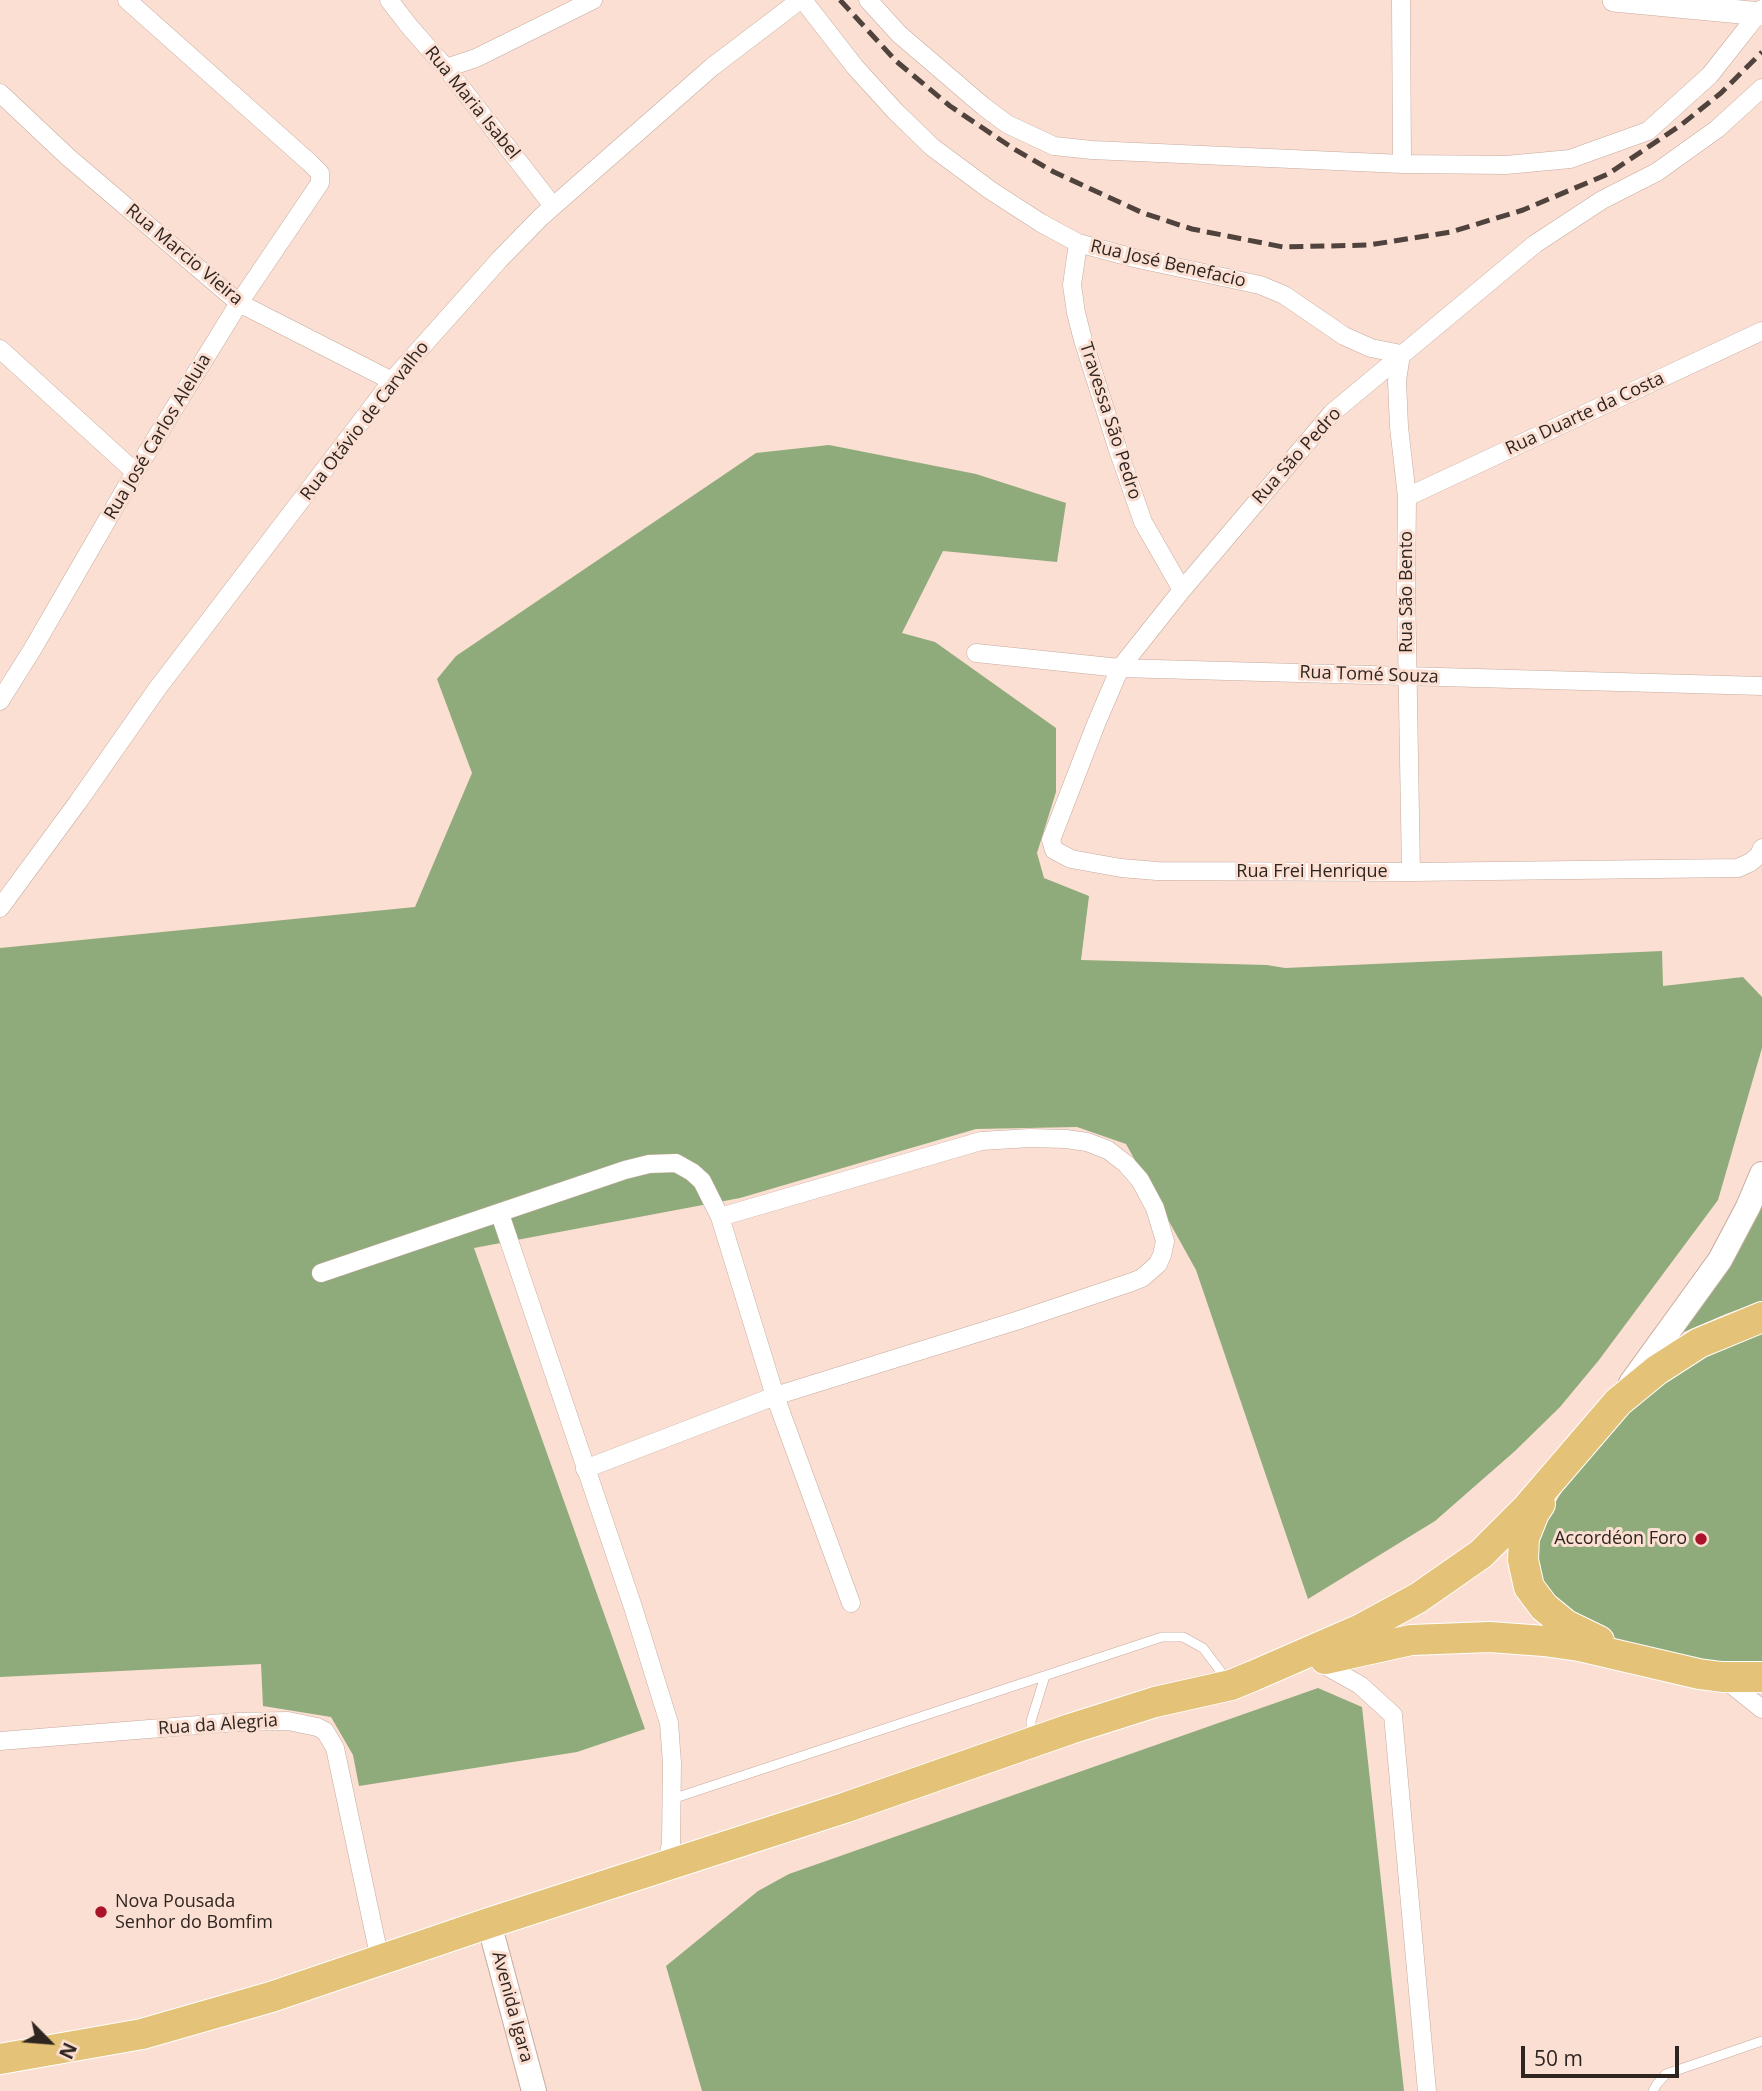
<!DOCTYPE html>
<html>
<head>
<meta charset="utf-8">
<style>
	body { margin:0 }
	#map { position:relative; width:1762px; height:2091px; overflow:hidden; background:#fbdfd2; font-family:"Open Sans",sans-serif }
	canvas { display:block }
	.north { position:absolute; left:14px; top:2007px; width:70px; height:70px; -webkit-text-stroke:5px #fbdfd2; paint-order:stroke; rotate:115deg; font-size:19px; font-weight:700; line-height:28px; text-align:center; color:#2f2520 }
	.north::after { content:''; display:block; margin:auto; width:24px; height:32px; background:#2f2520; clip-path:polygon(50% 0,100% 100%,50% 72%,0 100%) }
	.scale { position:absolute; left:1521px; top:2046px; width:158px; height:32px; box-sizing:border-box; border:4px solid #2f2520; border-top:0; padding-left:9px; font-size:21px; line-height:24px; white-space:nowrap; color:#2f2520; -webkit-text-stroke:5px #fbdfd2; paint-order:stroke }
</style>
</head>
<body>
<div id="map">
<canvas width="1762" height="2091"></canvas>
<div class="north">N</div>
<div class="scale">50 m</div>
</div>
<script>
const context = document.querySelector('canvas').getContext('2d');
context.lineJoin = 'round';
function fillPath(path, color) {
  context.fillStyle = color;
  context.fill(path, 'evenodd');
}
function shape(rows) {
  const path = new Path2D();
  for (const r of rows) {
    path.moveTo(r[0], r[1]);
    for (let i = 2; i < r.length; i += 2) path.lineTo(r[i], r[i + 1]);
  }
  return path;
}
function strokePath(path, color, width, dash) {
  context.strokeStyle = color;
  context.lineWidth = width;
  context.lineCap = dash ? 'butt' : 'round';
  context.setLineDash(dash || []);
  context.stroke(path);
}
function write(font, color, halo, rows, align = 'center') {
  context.font = font + ' "Open Sans",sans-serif';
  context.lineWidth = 6;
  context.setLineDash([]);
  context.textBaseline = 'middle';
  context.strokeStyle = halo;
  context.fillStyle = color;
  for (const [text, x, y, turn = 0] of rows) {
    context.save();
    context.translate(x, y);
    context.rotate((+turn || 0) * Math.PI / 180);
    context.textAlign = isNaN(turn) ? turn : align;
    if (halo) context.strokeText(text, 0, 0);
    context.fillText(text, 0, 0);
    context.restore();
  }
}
const forest = shape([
	[829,445,976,474,1066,503,1057,562,943,551,902,633,935,642,1056,728,1056,792,1037,853,1044,878,1089,896,1081,960,1267,965,1285,968,1662,951,1663,986,1743,977,1762,997,1762,1048,1718,1200,1599,1360,1560,1407,1515,1451,1435,1521,1308,1599,1196,1270,1126,1144,1077,1127,976,1129,740,1198,474,1248,645,1729,577,1752,359,1786,353,1755,331,1717,263,1706,261,1664,0,1677,0,948,415,907,472,773,437,679,456,656,756,453],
	[1762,1188,1762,1301,1726,1314,1677,1335],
	[1762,1332,1762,1669,1675,1661,1606,1635,1545,1593,1534,1561,1536,1536,1565,1486,1597,1442,1647,1394,1714,1349],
	[1318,1688,1362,1707,1404,2091,702,2091,666,1966,758,1891,789,1874]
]);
const service = shape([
	[1031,1738,1031,1721,1045,1676],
	[672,1799,1162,1637,1183,1637,1203,1648,1228,1681],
	[1653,2091,1657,2084,1666,2074,1762,2041]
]);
const minor = shape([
	[389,0,409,26,446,68,553,206],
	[803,0,855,67,895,111,932,147,990,190,1041,223,1078,243,1134,258,1260,285,1284,295,1344,336,1371,348,1401,354,1397,381,1399,427,1407,497,1406,587,1411,872],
	[868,0,899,34,983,106,1007,124,1054,146,1092,150,1402,164,1506,165,1570,159,1648,131,1710,75,1762,9],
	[1401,0,1402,164],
	[446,68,476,58,593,0],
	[1762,88,1717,129,1657,172,1602,200,1535,244,1332,413,1182,590,1120,668,1096,724,1051,840,1054,850,1071,859,1121,868,1157,871,1411,872,1738,868,1751,862,1759,855,1762,848],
	[0,93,68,157,239,303,392,381],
	[1078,243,1072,285,1076,313,1083,340,1117,447,1143,522,1182,590],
	[0,349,135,472],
	[1407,497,1762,331],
	[976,653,1120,668,1762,686],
	[0,701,32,650,135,472,239,303,320,183,320,173,310,163,127,0],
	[0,908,78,802,157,689,392,381,411,359,500,259,541,217,712,67,800,0],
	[500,1214,633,1607,669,1723,672,1763,671,1843,667,1864],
	[321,1273,625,1170,649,1164,676,1163,692,1172,702,1181,720,1217,775,1396,851,1603],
	[585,1469,775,1396,1019,1320,1132,1282,1142,1278,1158,1264,1162,1255,1165,1241,1155,1208,1140,1180,1126,1164,1108,1150,1087,1142,1066,1139,1030,1138,981,1141,720,1217],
	[1317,1661,1360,1685,1393,1715,1427,2091],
	[1722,1677,1762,1709],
	[0,1741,236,1722,288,1721,317,1727,325,1731,335,1748,380,1960]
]);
const tertiary = shape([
	[1614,0,1762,14]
]);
const secondary = shape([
	[1631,1383,1720,1260,1748,1207,1762,1174],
	[489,1923,534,2091]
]);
const trunk = shape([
	[1540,1504,1534,1513,1524,1538,1523,1560,1529,1587,1544,1607,1566,1625,1599,1641],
	[1325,1659,1411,1640,1490,1637,1544,1641,1579,1646,1699,1674,1722,1677,1762,1677],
	[0,2059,142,2034,271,1997,489,1923,844,1808,1070,1729,1155,1702,1231,1685,1253,1676,1361,1629,1418,1598,1481,1554,1527,1508,1618,1402,1657,1370,1699,1343,1762,1317]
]);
const rail = shape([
	[840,0,896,61,950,106,1014,149,1054,172,1143,213,1192,229,1283,247,1369,245,1451,232,1523,210,1608,174,1681,125,1721,93,1762,52]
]);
const markers = [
	[1701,1539,7,"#aa142b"],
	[101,1912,7,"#aa142b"]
];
const streetNames = [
	["Rua Maria Isabel",472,103,51],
	["Rua Marcio Vieira",184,255,40],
	["Rua José Benefacio",1168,264,13],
	["Rua Duarte da Costa",1585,414,-25],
	["Rua Otávio de Carvalho",365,421,-52],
	["Travessa São Pedro",1110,421,72],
	["Rua José Carlos Aleluia",158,437,-59],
	["Rua São Pedro",1297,456,-48],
	["Rua São Bento",1407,592,-90],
	["Rua Tomé Souza",1369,675,2],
	["Rua Frei Henrique",1312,872],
	["Rua da Alegria",218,1725,-4],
	["Avenida Igara",512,2007,75]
];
const poiNames = [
	["Accordéon Foro",1687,1539],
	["Nova Pousada",115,1902,"left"],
	["Senhor do Bomfim",115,1923,"left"]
];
fillPath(forest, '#8fab7b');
strokePath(service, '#c5ab9e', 10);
strokePath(minor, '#c5ab9e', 19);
strokePath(tertiary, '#c5ab9e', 24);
strokePath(secondary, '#c5ab9e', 26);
strokePath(trunk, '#fff', 32);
strokePath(service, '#fff', 9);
strokePath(minor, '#fff', 18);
strokePath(tertiary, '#fff', 23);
strokePath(secondary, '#fff', 24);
strokePath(trunk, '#e4c278', 30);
strokePath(rail, '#50433d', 5, [14, 7]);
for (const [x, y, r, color] of markers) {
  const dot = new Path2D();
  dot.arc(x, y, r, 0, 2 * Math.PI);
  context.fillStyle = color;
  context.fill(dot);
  strokePath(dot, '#fbdfd2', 2.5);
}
write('18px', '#2f2520', '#fbdfd2', streetNames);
write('18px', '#2f2520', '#fbdfd2', poiNames, 'right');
</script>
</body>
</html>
